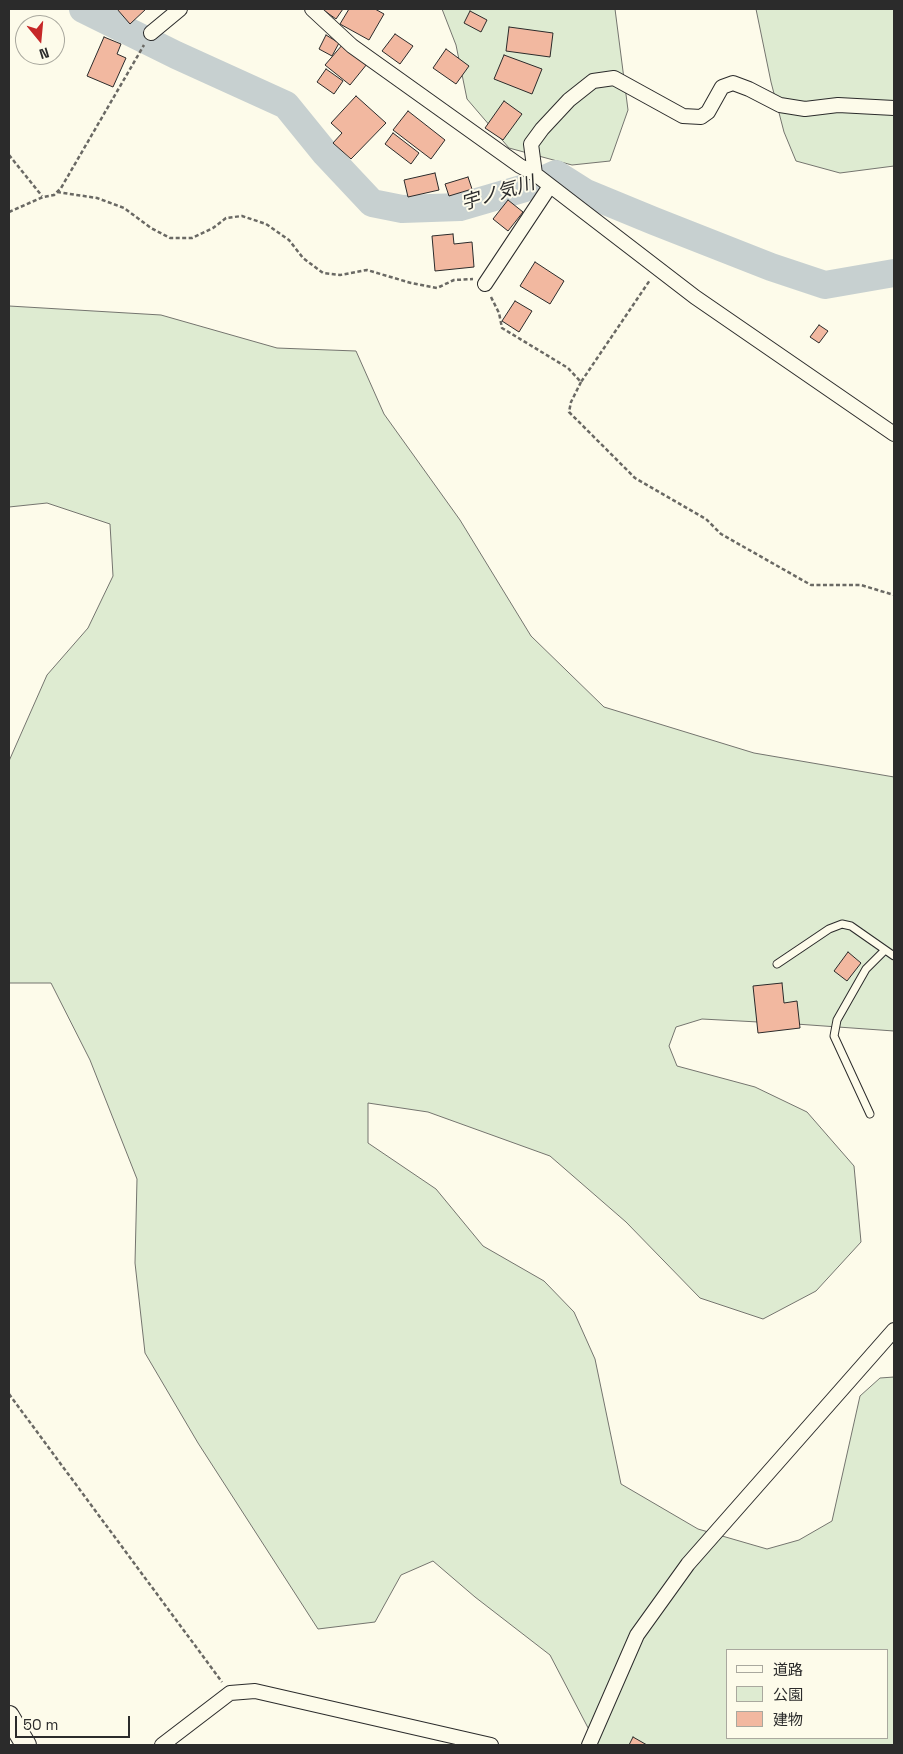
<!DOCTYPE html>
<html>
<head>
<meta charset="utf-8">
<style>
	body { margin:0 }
	#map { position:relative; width:903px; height:1754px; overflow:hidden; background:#fdfbea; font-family:"Space Grotesk","Noto Sans JP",sans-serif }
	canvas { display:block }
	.frame { position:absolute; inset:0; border:10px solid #2b2b2b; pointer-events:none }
	.legend { position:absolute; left:726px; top:1649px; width:162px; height:90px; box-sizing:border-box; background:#fdfbea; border:1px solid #a9a89e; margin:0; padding:6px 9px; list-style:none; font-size:15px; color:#2b2b2b }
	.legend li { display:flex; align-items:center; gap:10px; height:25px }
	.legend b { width:25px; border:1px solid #a9a89e }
	.north { position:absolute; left:15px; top:15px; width:50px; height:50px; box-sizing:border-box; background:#fdfbea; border:1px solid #a9a89e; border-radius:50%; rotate:163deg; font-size:14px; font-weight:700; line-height:20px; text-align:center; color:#2b2b2b }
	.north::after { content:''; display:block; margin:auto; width:18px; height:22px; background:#c62828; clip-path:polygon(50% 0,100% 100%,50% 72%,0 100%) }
	.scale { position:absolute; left:15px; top:1716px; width:115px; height:22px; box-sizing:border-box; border:2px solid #2b2b2b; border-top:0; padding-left:6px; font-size:15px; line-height:18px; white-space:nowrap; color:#2b2b2b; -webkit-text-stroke:4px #fdfbea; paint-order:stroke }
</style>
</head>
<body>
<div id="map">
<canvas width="903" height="1754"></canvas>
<div class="frame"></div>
<ul class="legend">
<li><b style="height:6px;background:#fdfbea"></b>道路</li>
<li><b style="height:14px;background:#deebd1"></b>公園</li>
<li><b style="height:14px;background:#f2b8a0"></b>建物</li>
</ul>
<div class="north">N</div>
<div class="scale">50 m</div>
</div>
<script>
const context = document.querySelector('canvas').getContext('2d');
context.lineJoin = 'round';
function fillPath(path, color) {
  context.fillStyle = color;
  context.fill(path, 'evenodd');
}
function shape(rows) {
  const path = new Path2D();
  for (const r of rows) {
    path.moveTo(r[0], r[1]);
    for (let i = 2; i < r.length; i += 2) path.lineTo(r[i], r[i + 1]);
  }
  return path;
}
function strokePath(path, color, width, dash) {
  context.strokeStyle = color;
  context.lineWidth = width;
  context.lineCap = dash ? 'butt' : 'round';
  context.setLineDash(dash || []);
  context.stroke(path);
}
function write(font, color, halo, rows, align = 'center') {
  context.font = font + ' "Space Grotesk","Noto Sans JP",sans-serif';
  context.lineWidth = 4;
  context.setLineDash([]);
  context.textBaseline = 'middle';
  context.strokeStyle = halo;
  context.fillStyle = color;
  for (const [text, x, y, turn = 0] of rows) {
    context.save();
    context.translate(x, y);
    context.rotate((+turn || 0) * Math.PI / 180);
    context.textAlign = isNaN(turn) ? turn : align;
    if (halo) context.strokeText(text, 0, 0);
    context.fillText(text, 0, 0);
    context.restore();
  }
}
const green = shape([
	[442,9,615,9,628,110,610,161,572,165,509,148,467,99,456,45,442,9],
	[756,9,894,9,894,166,840,173,796,161,784,132,771,82,756,9],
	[9,306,161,315,277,348,356,351,384,414,460,520,531,636,604,707,754,753,894,777,894,1031,796,1024,702,1019,676,1027,669,1046,677,1066,755,1087,807,1112,854,1166,861,1242,816,1291,763,1319,700,1298,626,1222,550,1156,428,1112,368,1103,368,1143,436,1189,483,1246,544,1281,574,1312,595,1359,621,1484,698,1529,767,1549,799,1540,832,1521,860,1396,880,1378,894,1377,894,1745,597,1745,550,1655,475,1597,433,1561,401,1575,375,1622,318,1629,198,1443,145,1353,135,1263,137,1179,90,1060,51,983,9,983,9,761,47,675,88,628,113,576,110,524,47,503,9,507,9,306],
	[727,1650,887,1650,887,1738,727,1738,727,1650]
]);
const river = shape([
	[83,9,176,55,286,105,325,153,372,203,402,209,460,207,525,188,556,174,586,193,654,221,771,267,825,285,894,273]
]);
const building = shape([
	[117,9,146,9,130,24,117,9],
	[322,9,343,9,336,19,322,9],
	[349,9,375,9,384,14,369,40,340,24,349,9],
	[470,11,487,20,481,32,464,23,470,11],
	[509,27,553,33,550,57,506,51,509,27],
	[395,34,413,46,400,64,382,51,395,34],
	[326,35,339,43,332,56,319,49,326,35],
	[104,37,121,44,117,54,126,58,113,87,87,76,104,37],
	[343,44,367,64,350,85,325,65,343,44],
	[446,49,469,66,456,84,433,68,446,49],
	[504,55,542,69,532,94,494,79,504,55],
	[326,69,343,81,334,94,317,82,326,69],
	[356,96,386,123,351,159,333,143,342,133,331,123,356,96],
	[504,101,522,114,503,140,485,128,504,101],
	[408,111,445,140,431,159,393,130,408,111],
	[393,133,419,153,411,164,385,144,393,133],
	[435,173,439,190,408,197,404,180,435,173],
	[468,177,472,189,449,196,445,184,468,177],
	[508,200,523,212,508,231,493,219,508,200],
	[453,234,454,244,472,242,474,267,435,271,432,236,453,234],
	[535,262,564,281,550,304,520,286,535,262],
	[515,301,532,311,519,332,502,321,515,301],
	[819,325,828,331,819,343,810,337,819,325],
	[848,952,861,963,847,981,834,971,848,952],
	[782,983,784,1003,797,1001,800,1028,758,1033,753,986,782,983],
	[633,1737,647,1745,629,1745,633,1737]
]);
const path = shape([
	[9,155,42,196],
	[57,192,97,198,124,208,151,228,170,238,192,238,213,228,226,218,242,216,266,224,289,240,303,258,323,273,340,275,367,270,411,283,437,288,454,280,473,279],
	[9,212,43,197,54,195,61,188,144,45],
	[491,297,499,313,502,328,568,368,581,382,650,280],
	[581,382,571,402,569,412,635,478,706,519,721,534,811,585,861,585,894,595],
	[9,1394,222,1682]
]);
const lane = shape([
	[777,964,829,929,842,924,851,926,894,956],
	[870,1114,834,1036,837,1020,866,969,885,950]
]);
const street = shape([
	[312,9,352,46,520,166,535,174,695,297,894,434],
	[151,33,180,9],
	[535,174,531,144,542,129,569,100,593,81,614,78,683,116,701,117,708,112,722,87,733,83,749,89,780,105,805,109,838,105,894,108],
	[485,284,550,186],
	[162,1745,230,1693,255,1691,491,1745],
	[589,1745,637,1635,688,1564,894,1330]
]);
const secondary = shape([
	[9,1716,26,1745]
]);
const waterNames = [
	["宇ノ気川",498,194,-17]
];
fillPath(green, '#deebd1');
strokePath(green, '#74746e', 1);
strokePath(river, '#c7d0d0', 28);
fillPath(building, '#f2b8a0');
strokePath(building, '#2b2b2b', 1);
strokePath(lane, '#2b2b2b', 9);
strokePath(street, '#2b2b2b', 16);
strokePath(secondary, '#2b2b2b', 22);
strokePath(path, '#6a6964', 2.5, [4, 2.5]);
strokePath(lane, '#fdfbea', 7);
strokePath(street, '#fdfbea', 14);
strokePath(secondary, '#fdfbea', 20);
write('italic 19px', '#2b2b2b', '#fdfbea', waterNames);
</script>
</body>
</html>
